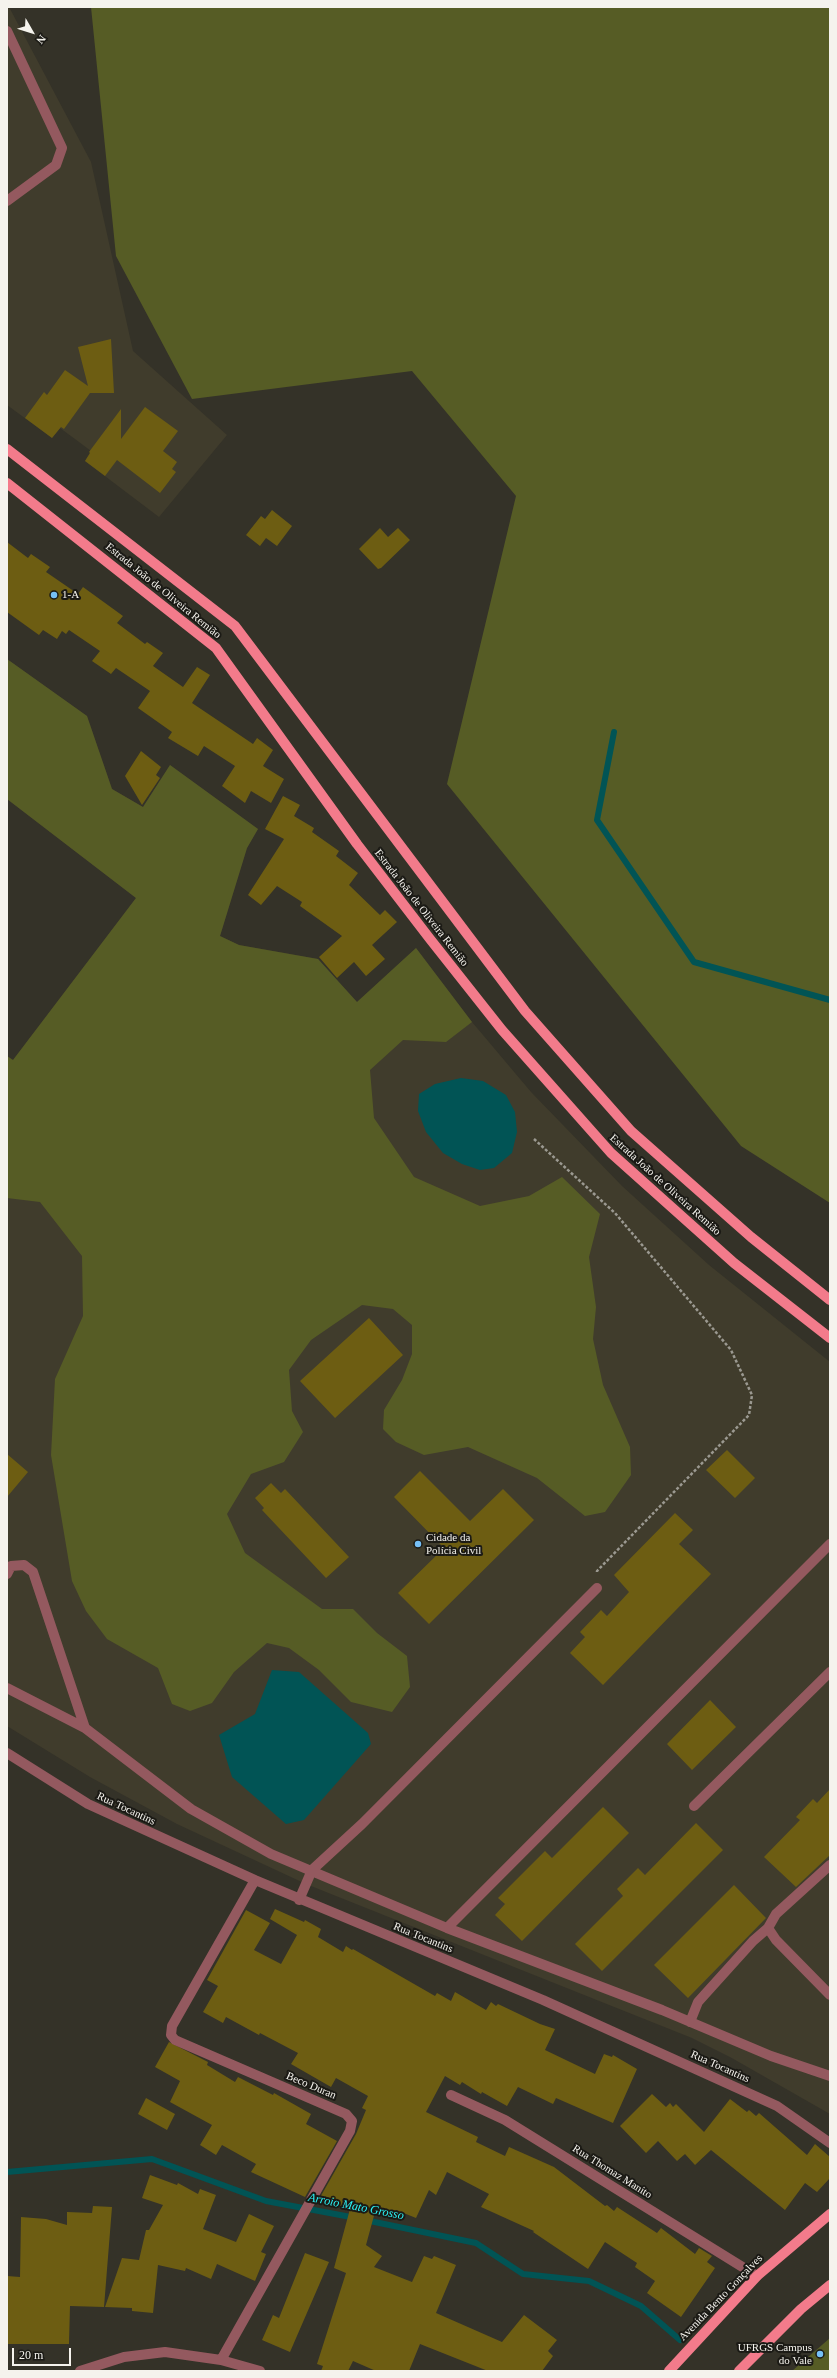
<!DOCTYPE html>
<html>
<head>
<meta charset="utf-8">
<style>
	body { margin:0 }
	#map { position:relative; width:837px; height:2378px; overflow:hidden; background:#343228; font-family:Georgia,serif }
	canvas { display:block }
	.frame { position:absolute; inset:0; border:8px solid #f5f3ed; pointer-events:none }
	.north { position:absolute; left:12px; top:12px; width:40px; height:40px; -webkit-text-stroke:3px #1b1a15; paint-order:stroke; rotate:129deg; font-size:11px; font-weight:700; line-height:16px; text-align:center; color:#f5f3ed }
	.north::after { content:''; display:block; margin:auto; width:14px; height:18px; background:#f5f3ed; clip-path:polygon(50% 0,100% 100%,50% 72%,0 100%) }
	.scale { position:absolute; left:12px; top:2348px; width:59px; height:18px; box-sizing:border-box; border:2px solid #f5f3ed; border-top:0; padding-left:5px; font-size:12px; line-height:14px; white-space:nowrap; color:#f5f3ed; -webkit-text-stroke:3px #1b1a15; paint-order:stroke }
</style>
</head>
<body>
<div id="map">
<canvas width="837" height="2378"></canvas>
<div class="frame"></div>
<div class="north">N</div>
<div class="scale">20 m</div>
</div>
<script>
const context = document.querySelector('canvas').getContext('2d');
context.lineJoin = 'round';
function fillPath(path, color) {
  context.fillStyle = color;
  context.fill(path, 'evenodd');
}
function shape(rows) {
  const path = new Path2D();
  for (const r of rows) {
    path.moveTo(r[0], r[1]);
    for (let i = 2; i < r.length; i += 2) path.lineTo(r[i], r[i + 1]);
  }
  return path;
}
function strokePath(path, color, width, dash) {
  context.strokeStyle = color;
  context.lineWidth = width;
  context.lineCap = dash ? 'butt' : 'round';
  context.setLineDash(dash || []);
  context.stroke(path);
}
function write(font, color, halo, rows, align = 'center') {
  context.font = font + ' Georgia,serif';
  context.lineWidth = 4;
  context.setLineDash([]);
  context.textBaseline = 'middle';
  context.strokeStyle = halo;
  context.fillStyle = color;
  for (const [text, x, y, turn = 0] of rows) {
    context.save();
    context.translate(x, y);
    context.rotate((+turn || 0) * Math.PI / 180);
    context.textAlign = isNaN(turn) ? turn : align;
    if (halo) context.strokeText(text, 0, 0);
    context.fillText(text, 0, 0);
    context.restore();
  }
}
const built = shape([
	[7,7,9,7,91,162,133,351,227,435,159,517,85,461,91,451,75,439,60,428,52,438,7,405],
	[7,659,87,716,112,789,143,807,170,765,258,829,247,848,220,936,239,945,318,959,357,1002,416,948,472,1022,531,1092,622,1186,709,1265,830,1362,830,2114,730,2057,692,2038,306,1884,177,1824,90,1777,7,1726,7,1056,13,1060,136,898,7,799]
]);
const green = shape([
	[91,7,830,7,830,1203,741,1146,447,784,516,496,412,371,192,399,116,256],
	[7,659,87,716,112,789,143,807,170,765,258,829,247,848,220,936,239,945,318,959,357,1002,416,948,472,1022,446,1042,403,1040,370,1070,374,1118,414,1177,480,1206,529,1196,562,1177,600,1214,589,1257,596,1307,593,1339,603,1385,630,1447,631,1475,605,1512,585,1516,537,1478,468,1447,424,1455,396,1442,383,1429,384,1410,402,1380,412,1354,412,1325,393,1309,362,1305,311,1340,289,1370,292,1411,303,1432,284,1462,251,1474,227,1514,245,1553,322,1609,353,1609,377,1633,407,1656,410,1687,392,1712,351,1702,319,1670,289,1648,267,1643,234,1672,212,1703,190,1711,172,1704,158,1668,107,1639,86,1611,72,1581,51,1455,55,1379,83,1316,82,1256,40,1202,7,1198,7,1056,13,1060,136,898,7,799],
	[830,2338,830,2371,792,2371]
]);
const water = shape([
	[461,1078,483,1081,506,1095,515,1112,517,1132,512,1153,494,1168,480,1170,462,1164,443,1153,426,1132,418,1111,419,1094,435,1084],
	[272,1670,299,1672,368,1733,371,1744,304,1820,286,1824,232,1777,219,1735,255,1714]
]);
const stream = shape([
	[614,732,597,820,694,962,830,1000],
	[7,2172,152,2159,266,2201,356,2218],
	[365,2220,476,2243,523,2274,589,2281,641,2306,680,2340]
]);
const building = shape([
	[111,339,114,393,90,393,64,429,61,427,52,438,25,418,44,392,47,395,65,370,88,386,78,347],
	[145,407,178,431,163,451,177,462,172,469,176,472,160,493,117,460,105,476,85,461,90,453,89,452,121,409,121,439],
	[272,510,292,526,277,546,266,538,260,546,246,535,261,516,265,519],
	[380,528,388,537,398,528,410,540,381,568,378,569,359,549],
	[7,542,28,558,31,554,50,567,46,572,78,594,83,587,123,616,117,623,145,644,147,642,163,653,153,666,183,687,197,667,210,675,192,703,253,744,257,738,273,750,263,766,284,779,271,803,251,791,245,803,222,786,235,766,204,746,198,756,168,738,172,732,138,708,150,691,116,668,111,674,92,661,100,651,69,630,66,634,62,631,57,639,43,630,39,635,7,612],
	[141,751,161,767,156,775,160,778,142,805,125,776],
	[283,796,300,805,294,816,314,828,312,832,339,851,336,856,358,873,349,885,380,915,385,910,397,922,372,945,385,959,366,976,354,962,337,978,319,957,342,936,300,906,302,902,277,886,261,905,248,895,284,839,265,829],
	[369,1318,403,1355,335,1418,300,1381],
	[727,1450,755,1478,735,1498,706,1470],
	[7,1454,28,1472,7,1497],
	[420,1471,470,1521,503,1489,534,1520,429,1624,398,1593,444,1548,394,1497],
	[271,1483,281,1493,285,1489,349,1557,326,1578,262,1510,264,1508,255,1498],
	[675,1513,693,1530,679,1544,711,1574,603,1685,570,1653,585,1637,580,1632,601,1610,607,1616,629,1592,614,1575],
	[710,1700,736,1727,692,1770,667,1744],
	[830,1789,830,1855,796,1887,764,1857,800,1820,796,1817,813,1799,817,1803],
	[603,1807,629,1833,522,1941,495,1915,505,1904,498,1898,545,1851,552,1858],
	[696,1823,723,1850,602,1971,575,1944,623,1896,617,1889,638,1868,645,1875],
	[734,1885,766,1918,688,1998,654,1965],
	[275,1909,304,1922,305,1920,321,1929,318,1937,343,1952,346,1946,352,1950,353,1949,435,1996,437,1993,451,2001,455,1992,486,2010,491,2002,496,2006,498,2004,540,2024,555,2029,545,2050,595,2074,604,2054,612,2057,613,2055,637,2069,613,2123,556,2098,553,2104,518,2087,507,2106,482,2092,481,2094,462,2082,460,2085,445,2076,426,2112,478,2137,476,2142,505,2156,509,2147,554,2167,605,2206,607,2205,614,2211,617,2207,657,2233,661,2228,695,2254,699,2248,712,2256,707,2262,715,2268,681,2317,647,2293,655,2281,635,2267,637,2263,605,2242,588,2269,533,2232,534,2231,481,2207,489,2194,447,2172,436,2195,429,2190,416,2218,396,2210,393,2217,375,2212,366,2245,382,2256,374,2267,412,2282,424,2256,432,2259,434,2256,456,2265,436,2313,502,2342,524,2315,557,2340,548,2351,553,2356,542,2371,488,2371,420,2344,409,2371,376,2371,353,2361,348,2371,321,2371,323,2366,317,2364,346,2273,334,2268,350,2209,318,2201,356,2134,366,2110,362,2108,368,2096,336,2078,331,2087,291,2064,298,2053,260,2033,259,2035,226,2017,223,2023,203,2012,218,1986,207,1980,246,1910,270,1923,254,1950,281,1964,297,1935,270,1919],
	[169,2042,208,2062,207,2065,235,2082,238,2077,273,2095,274,2093,311,2114,306,2124,337,2141,305,2197,251,2172,256,2164,222,2145,216,2155,200,2145,212,2125,170,2102,180,2081,155,2067],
	[652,2094,666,2107,670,2103,673,2107,676,2104,704,2132,730,2099,747,2112,749,2110,756,2116,759,2113,807,2155,815,2144,830,2157,830,2178,817,2192,805,2183,785,2210,711,2150,695,2165,685,2154,677,2161,658,2141,646,2153,620,2126],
	[146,2098,175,2114,167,2130,138,2114],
	[150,2175,177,2185,178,2183,198,2194,200,2189,216,2195,203,2229,236,2242,249,2214,274,2226,261,2252,266,2254,255,2281,217,2264,211,2279,186,2268,185,2271,158,2265,153,2313,132,2311,132,2308,105,2307,122,2258,139,2260,146,2230,149,2230,163,2205,142,2198],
	[93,2206,112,2207,104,2307,70,2306,69,2344,7,2344,7,2276,20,2277,21,2217,46,2219,67,2225,67,2212,92,2213],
	[305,2253,329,2262,290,2352,262,2340,273,2315,279,2318]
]);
const path = shape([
	[534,1139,615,1213,731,1350,752,1395,749,1415,597,1571,597,1574]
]);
const minor = shape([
	[7,31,62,148,56,165,7,201],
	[7,1574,11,1566,24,1565,33,1572,85,1728,191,1809,271,1854,447,1928,830,1544],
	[7,1688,85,1728],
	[7,1753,88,1804,255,1880,543,2000,777,2106,830,2143],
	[694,1806,830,1672],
	[830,1865,776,1914,768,1928,776,1940,830,1995],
	[299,1900,312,1870,362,1824,597,1588],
	[447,1928,662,2010,771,2056,830,2076],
	[690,2022,698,2002,753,1941,768,1928],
	[451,2095,505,2120,757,2276],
	[221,2360,350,2131,352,2121,346,2114,175,2040,171,2035,172,2026,255,1880],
	[80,2371,124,2357,165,2352,221,2360,260,2371]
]);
const major = shape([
	[7,449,235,626,525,1011,631,1131,751,1237,830,1300],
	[7,483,216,648,357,844,430,939,502,1030,611,1153,734,1263,830,1338],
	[669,2371,757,2276,830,2214],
	[739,2371,801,2309,830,2285]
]);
const markers = [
	[54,595,4,"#76c0f7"],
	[418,1544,4,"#76c0f7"],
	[820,2354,4,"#76c0f7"]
];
const streetNames = [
	["Estrada João de Oliveira Remião",163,591,39],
	["Estrada João de Oliveira Remião",421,908,52],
	["Estrada João de Oliveira Remião",665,1185,42],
	["Rua Tocantins",126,1809,25],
	["Rua Tocantins",423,1938,22],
	["Rua Tocantins",720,2067,24],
	["Beco Duran",311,2086,23],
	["Rua Thomaz Manito",612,2172,32],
	["Avenida Bento Gonçalves",721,2298,-46]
];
const poiNames = [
	["1-A",62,595],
	["Cidade da",426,1538],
	["Polícia Civil",426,1551],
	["UFRGS Campus",812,2348,"right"],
	["do Vale",812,2361,"right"]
];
const waterNames = [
	["Arroio Mato Grosso",356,2207,11]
];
fillPath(built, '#403c2c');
fillPath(green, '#565c25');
fillPath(water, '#015455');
strokePath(stream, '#015455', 6);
fillPath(building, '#6d5d12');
strokePath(path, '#9b9991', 2.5, [3, 2]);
strokePath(minor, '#94595f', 10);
strokePath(major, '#f37b8b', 10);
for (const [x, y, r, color] of markers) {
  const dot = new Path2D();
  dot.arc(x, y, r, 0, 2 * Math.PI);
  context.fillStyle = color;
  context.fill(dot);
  strokePath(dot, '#1b1a15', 1.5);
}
write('11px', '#f5f3ed', '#1b1a15', streetNames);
write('11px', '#f5f3ed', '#1b1a15', poiNames, 'left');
write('italic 12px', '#2bf4f8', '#1b1a15', waterNames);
</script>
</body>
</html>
